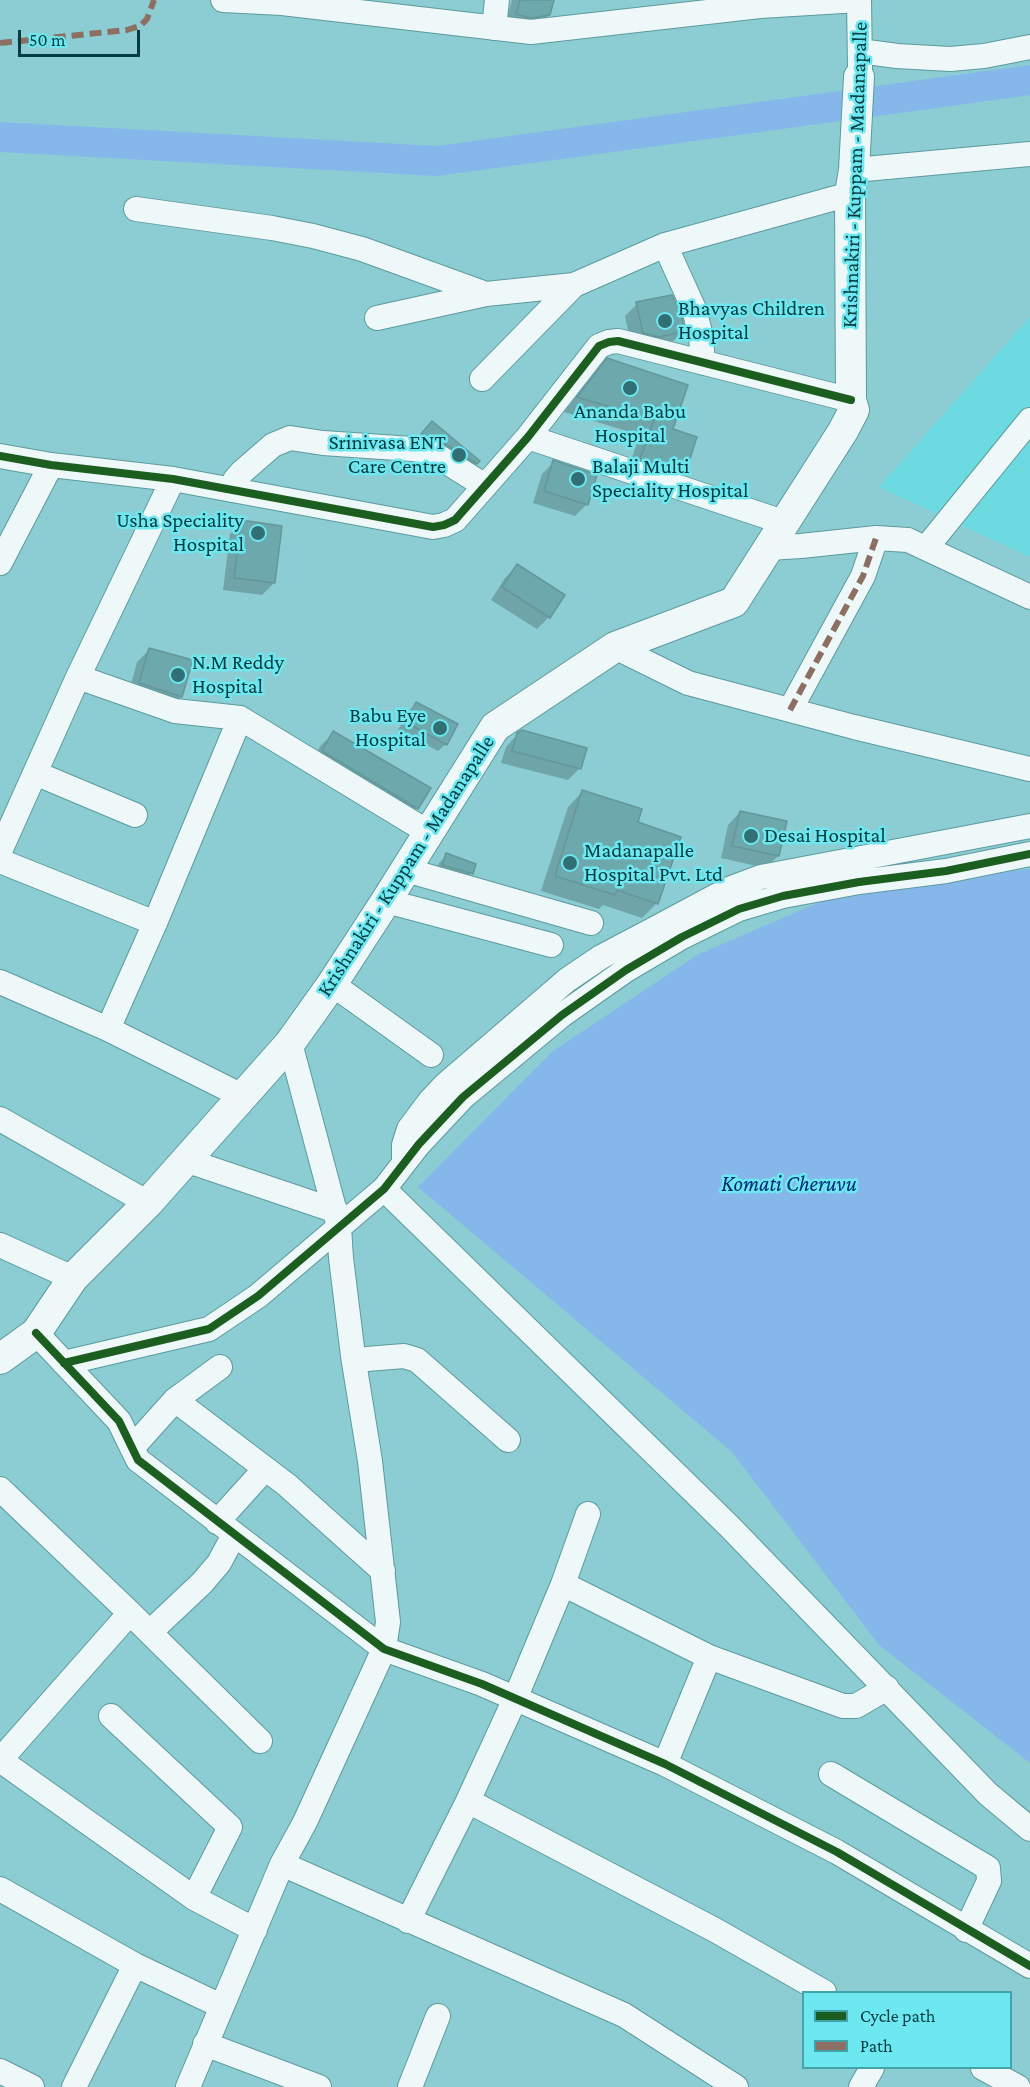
<!DOCTYPE html>
<html>
<head>
<meta charset="utf-8">
<style>
	body { margin:0 }
	#map { position:relative; width:1030px; height:2087px; overflow:hidden; background:#8bcdd2; font-family:"Crimson Pro",serif }
	canvas { display:block }
	.legend { position:absolute; left:802px; top:1991px; width:210px; height:78px; box-sizing:border-box; background:#6de7f0; border:2px solid #42a3aa; margin:0; padding:8px 10px; list-style:none; font-size:18px; color:#023d41 }
	.legend li { display:flex; align-items:center; gap:12px; height:30px }
	.legend b { width:30px; border:2px solid #42a3aa }
	.scale { position:absolute; left:18px; top:30px; width:122px; height:27px; box-sizing:border-box; border:3px solid #023d41; border-top:0; padding-left:8px; font-size:18px; line-height:21px; white-space:nowrap; color:#023d41; -webkit-text-stroke:4px #6de7f0; paint-order:stroke }
</style>
</head>
<body>
<div id="map">
<canvas width="1030" height="2087"></canvas>
<ul class="legend">
<li><b style="height:8px;background:#1b5e20"></b>Cycle path</li>
<li><b style="height:8px;background:#8d6e63"></b>Path</li>
</ul>
<div class="scale">50 m</div>
</div>
<script>
const context = document.querySelector('canvas').getContext('2d');
context.lineJoin = 'round';
function fillPath(path, color) {
  context.fillStyle = color;
  context.fill(path, 'evenodd');
}
function shape(rows) {
  const path = new Path2D();
  for (const r of rows) {
    path.moveTo(r[0], r[1]);
    for (let i = 2; i < r.length; i += 2) path.lineTo(r[i], r[i + 1]);
  }
  return path;
}
function strokePath(path, color, width, dash) {
  context.strokeStyle = color;
  context.lineWidth = width;
  context.lineCap = dash ? 'butt' : 'round';
  context.setLineDash(dash || []);
  context.stroke(path);
}
function write(font, color, halo, rows, align = 'center') {
  context.font = font + ' "Crimson Pro",serif';
  context.lineWidth = 5;
  context.setLineDash([]);
  context.textBaseline = 'middle';
  context.strokeStyle = halo;
  context.fillStyle = color;
  for (const [text, x, y, turn = 0] of rows) {
    context.save();
    context.translate(x, y);
    context.rotate((+turn || 0) * Math.PI / 180);
    context.textAlign = isNaN(turn) ? turn : align;
    if (halo) context.strokeText(text, 0, 0);
    context.fillText(text, 0, 0);
    context.restore();
  }
}
const built = shape([
	[1030,317,1030,557,879,487]
]);
const water = shape([
	[1030,869,1030,1763,879,1645,732,1452,418,1187,553,1051,697,955,850,889]
]);
const shadow = shape([
	[512,0,553,0,549,15,536,27,505,26],
	[637,304,683,331,671,343,631,344,625,316],
	[608,360,671,430,683,473,668,488,626,474,640,435,564,412,593,375],
	[424,431,478,461,468,471,415,442],
	[554,462,587,504,575,516,533,503,542,474],
	[242,522,274,583,262,595,223,590,230,534],
	[517,566,563,596,549,617,537,629,491,600,505,578],
	[149,650,191,661,181,697,169,709,128,695,137,662],
	[416,704,446,744,438,751,398,730,409,711],
	[334,733,429,788,417,808,405,820,311,763,321,745],
	[518,734,580,768,568,780,501,763,506,747],
	[582,792,636,823,657,903,642,918,603,905,599,909,541,891,568,807],
	[740,812,778,856,766,868,721,858,728,825],
	[447,855,471,873,464,881,435,873,439,863]
]);
const river = shape([
	[0,137,437,161,1030,80]
]);
const building = shape([
	[520,0,554,0,550,15,531,18,516,14,520,0],
	[672,295,681,314,685,331,659,337,643,333,636,302,672,295],
	[607,358,688,385,673,429,697,437,685,474,640,459,654,420,577,397,607,358],
	[432,421,480,461,477,464,439,440,421,434,432,421],
	[553,460,597,475,588,505,544,491,553,460],
	[241,520,282,526,275,583,234,578,241,520],
	[517,564,565,595,550,618,502,587,517,564],
	[149,648,193,660,182,697,139,683,149,648],
	[416,702,458,724,447,745,405,722,416,702],
	[522,730,587,748,581,769,512,751,517,733,522,730],
	[333,731,431,788,418,809,322,751,333,731],
	[582,790,642,809,638,822,681,837,658,904,617,890,615,895,555,876,582,790],
	[740,811,787,821,779,856,732,846,740,811],
	[446,853,476,864,473,874,442,865,446,853]
]);
const minor = shape([
	[223,0,282,3,531,32,760,6,859,0],
	[859,0,860,67],
	[494,28,497,0],
	[860,51,897,56,950,59,984,56,1030,47],
	[854,170,1030,154],
	[136,209,272,228,313,236,362,249,486,294,574,285,665,245,850,194],
	[665,245,694,309,701,336,703,363],
	[377,318,486,294],
	[482,379,574,285],
	[528,437,786,523],
	[0,456,51,465,173,479,433,527,444,525,455,520,528,437,599,346,609,342,618,341,851,400],
	[232,490,235,480,242,472,273,445,290,438,323,443,412,449,431,452,485,486],
	[768,548,801,546,876,538,908,540,1030,597],
	[926,548,1030,420],
	[0,563,51,465],
	[615,647,688,683,854,727,1030,769],
	[78,677,175,711,240,718,428,832],
	[790,710,863,576,876,538],
	[35,773,135,815],
	[0,851,78,677,173,479],
	[0,861,155,923,240,718],
	[406,870,591,923],
	[386,901,551,945],
	[0,982,108,1029,242,1096],
	[332,984,431,1055],
	[108,1029,155,923],
	[0,1119,148,1203],
	[188,1161,336,1211],
	[404,1161,404,1145,409,1129,430,1101,446,1084,567,980,601,957,656,928,729,889,761,877,1030,826],
	[384,1189,729,1526,988,1794,1030,1829],
	[0,1245,73,1278],
	[36,1333,119,1421,138,1460,384,1649,482,1684,665,1764,837,1852,1030,1966],
	[354,1360,404,1356,417,1360,508,1440],
	[64,1363,209,1329,258,1296,384,1189,419,1144,463,1097,562,1015,626,970,682,937,739,909,783,896,859,882,946,871,1030,854],
	[175,1400,220,1367],
	[132,1448,175,1400,287,1485,383,1571],
	[0,1489,130,1613],
	[217,1522,265,1469],
	[563,1584,588,1514],
	[150,1632,202,1583,219,1563,234,1535],
	[111,1716,230,1827,194,1898],
	[0,1760,130,1613,260,1741],
	[0,1760,194,1898,255,1930],
	[665,1764,709,1657],
	[831,1774,988,1868,989,1881,966,1930],
	[282,1864,624,2015,736,2087],
	[0,1889,135,1965],
	[408,1921,468,1801],
	[824,1992,715,1930,468,1801,515,1699,563,1584,709,1657,843,1706,856,1706,887,1688],
	[205,2044,319,2087],
	[983,2068,1018,2087],
	[0,2071,32,2087],
	[74,2087,135,1965,221,2006],
	[188,2087,282,1864,305,1822,384,1649,388,1622,370,1461,353,1356,341,1258,339,1227,290,1043],
	[410,2087,438,2016],
	[861,2087,872,2068]
]);
const major = shape([
	[0,1359,36,1333,73,1278,148,1203,290,1043,332,984,386,901,495,727,615,647,734,602,843,431,854,410,851,400,850,194,854,170,859,77]
]);
const quiet = shape([
	[0,43,127,30,140,26,147,19,154,0],
	[790,710,863,576,876,538]
]);
const cycleway = shape([
	[0,456,51,465,173,479,433,527,444,525,455,520,528,437,599,346,609,342,618,341,851,400],
	[36,1333,119,1421,138,1460,384,1649,482,1684,665,1764,837,1852,1030,1966],
	[64,1363,209,1329,258,1296,384,1189,419,1144,463,1097,562,1015,626,970,682,937,739,909,783,896,859,882,946,871,1030,854]
]);
const markers = [
	[665,321,8,"#326f74"],
	[630,388,8,"#326f74"],
	[459,455,8,"#326f74"],
	[578,479,8,"#326f74"],
	[258,533,8,"#326f74"],
	[178,675,8,"#326f74"],
	[440,728,8,"#326f74"],
	[751,836,8,"#326f74"],
	[570,863,8,"#326f74"]
];
const streetNames = [
	["Krishnakiri - Kuppam - Madanapalle",855,175,-88],
	["Krishnakiri - Kuppam - Madanapalle",406,866,-57]
];
const poiNames = [
	["Bhavyas Children",678,309],
	["Hospital",678,333],
	["Ananda Babu",630,412,"center"],
	["Hospital",630,436,"center"],
	["Srinivasa ENT",446,443,"right"],
	["Care Centre",446,467,"right"],
	["Balaji Multi",592,467],
	["Speciality Hospital",592,491],
	["Usha Speciality",244,521,"right"],
	["Hospital",244,545,"right"],
	["N.M Reddy",192,663],
	["Hospital",192,687],
	["Babu Eye",426,716,"right"],
	["Hospital",426,740,"right"],
	["Desai Hospital",764,836],
	["Madanapalle",584,851],
	["Hospital Pvt. Ltd",584,875]
];
const waterNames = [
	["Komati Cheruvu",789,1184]
];
fillPath(built, '#6dd9e0');
fillPath(water, '#86b7eb');
fillPath(shadow, '#0003');
strokePath(river, '#86b7eb', 30);
fillPath(building, '#6da8ac');
strokePath(building, '#659699', 1.5);
strokePath(minor, '#5d9a9e', 26);
strokePath(major, '#5d9a9e', 32);
strokePath(minor, '#eef8f8', 24);
strokePath(major, '#eef8f8', 30);
strokePath(quiet, '#8d6e63', 6, [12, 6]);
strokePath(cycleway, '#1b5e20', 8);
for (const [x, y, r, color] of markers) {
  const dot = new Path2D();
  dot.arc(x, y, r, 0, 2 * Math.PI);
  context.fillStyle = color;
  context.fill(dot);
  strokePath(dot, '#6de7f0', 2);
}
write('21px', '#023d41', '#6de7f0', streetNames);
write('21px', '#023d41', '#6de7f0', poiNames, 'left');
write('italic 22px', '#002875', '#6de7f0', waterNames);
</script>
</body>
</html>
